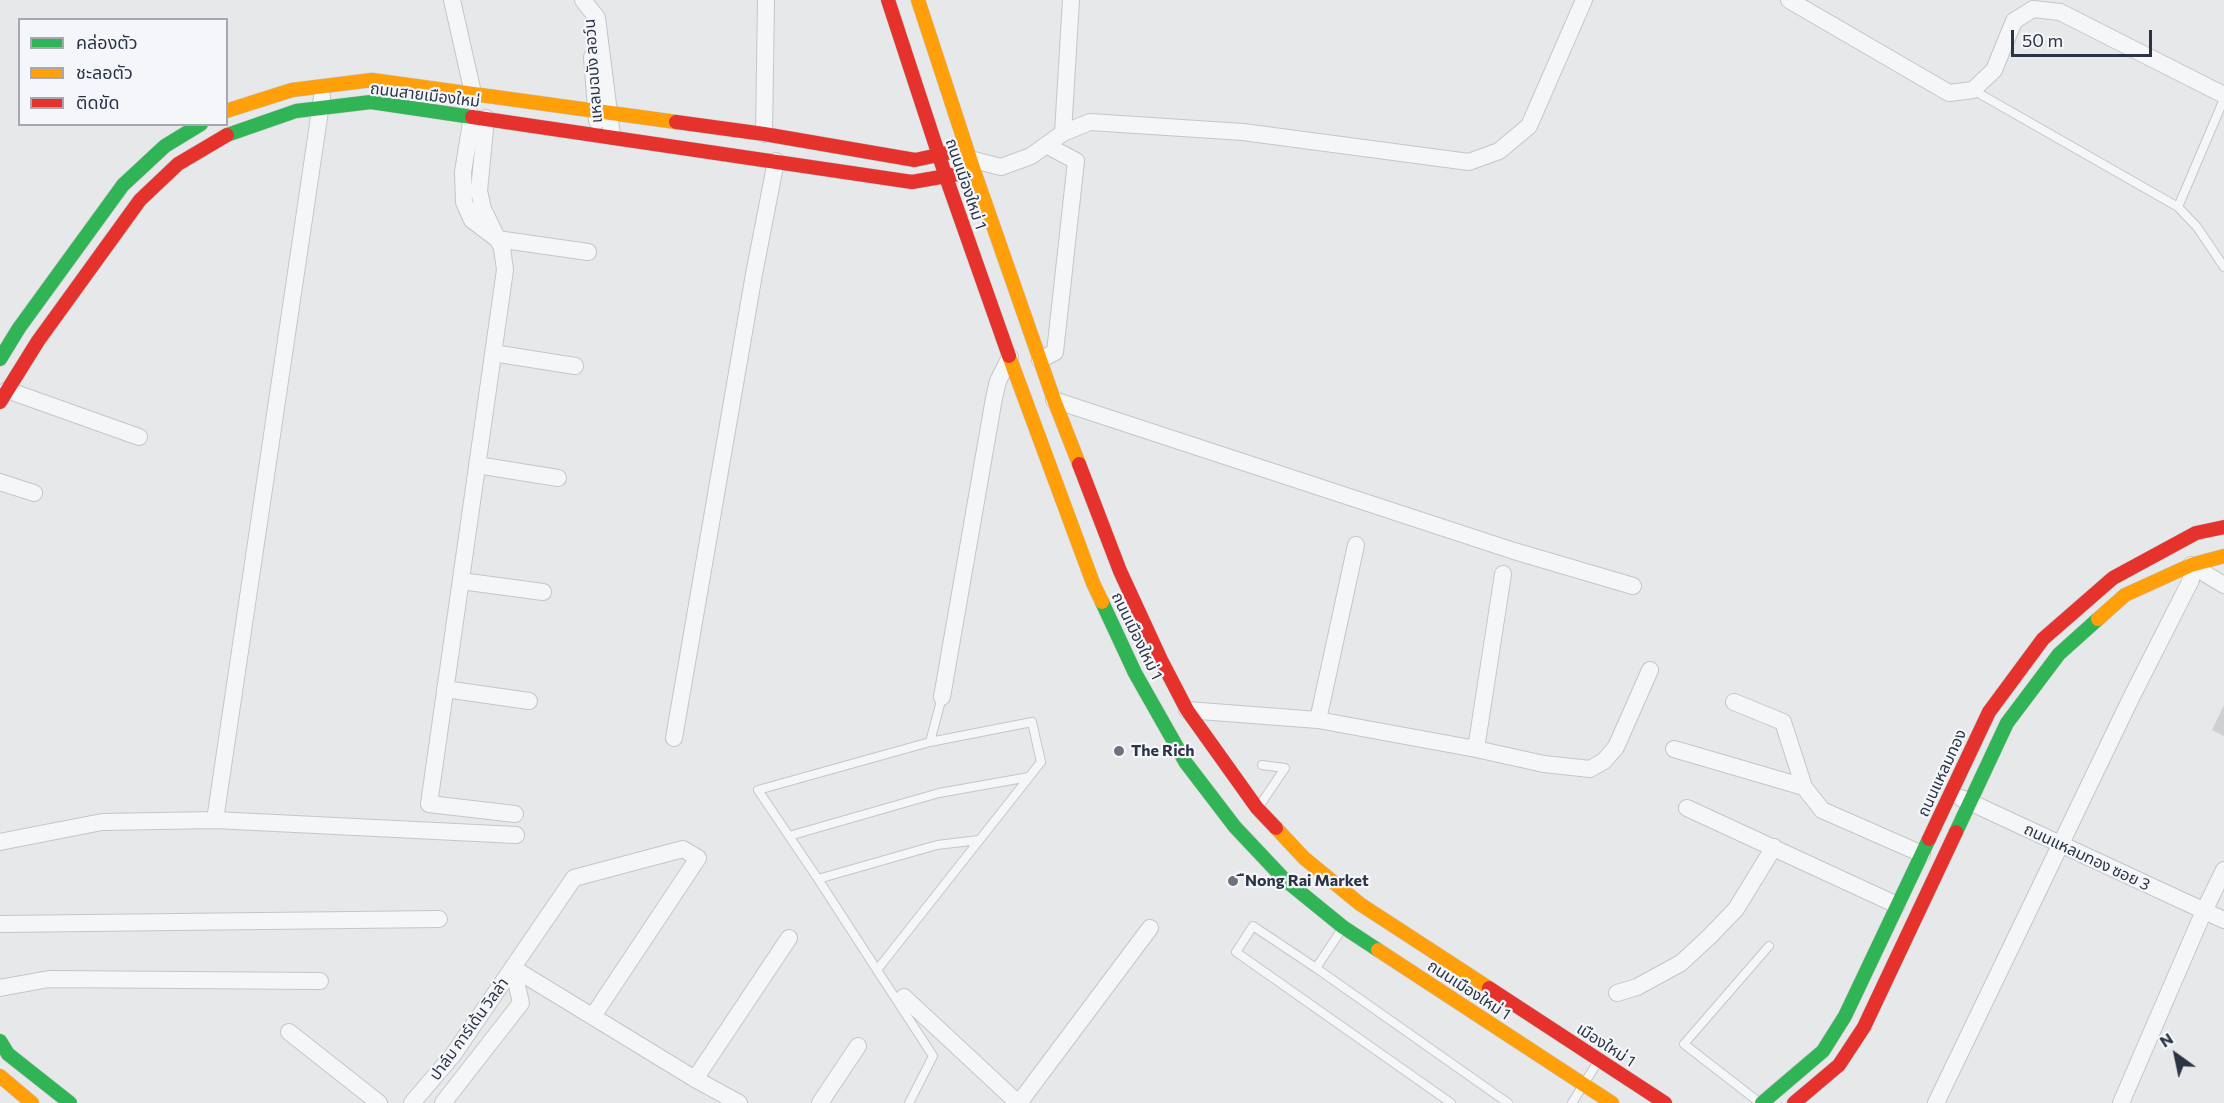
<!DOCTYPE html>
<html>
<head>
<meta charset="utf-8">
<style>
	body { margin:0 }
	#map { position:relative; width:2224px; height:1103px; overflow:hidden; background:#e6e8ea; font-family:Commissioner,"Noto Sans Thai",sans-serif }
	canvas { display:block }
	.legend { position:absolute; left:18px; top:18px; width:210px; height:108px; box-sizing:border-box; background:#f4f6f9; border:2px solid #a4a8b1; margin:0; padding:8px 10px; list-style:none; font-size:18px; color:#2b3445 }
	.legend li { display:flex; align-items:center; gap:12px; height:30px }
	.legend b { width:30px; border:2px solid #a4a8b1 }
	.north { position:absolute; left:2146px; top:1025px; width:60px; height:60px; -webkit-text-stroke:4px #f4f6f9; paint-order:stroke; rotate:327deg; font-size:16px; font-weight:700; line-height:24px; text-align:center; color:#2b3445 }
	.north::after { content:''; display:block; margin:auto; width:21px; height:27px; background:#2b3445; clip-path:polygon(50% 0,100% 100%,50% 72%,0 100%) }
	.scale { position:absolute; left:2011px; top:30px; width:141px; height:27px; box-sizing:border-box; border:3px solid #2b3445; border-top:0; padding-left:8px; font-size:18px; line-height:21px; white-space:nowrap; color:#2b3445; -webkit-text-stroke:4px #f4f6f9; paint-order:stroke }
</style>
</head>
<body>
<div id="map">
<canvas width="2224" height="1103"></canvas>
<ul class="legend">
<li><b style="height:8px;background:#30b455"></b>คล่องตัว</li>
<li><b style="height:8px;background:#ff9f0a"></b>ชะลอตัว</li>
<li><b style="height:8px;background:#e5322d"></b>ติดขัด</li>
</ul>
<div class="north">N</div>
<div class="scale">50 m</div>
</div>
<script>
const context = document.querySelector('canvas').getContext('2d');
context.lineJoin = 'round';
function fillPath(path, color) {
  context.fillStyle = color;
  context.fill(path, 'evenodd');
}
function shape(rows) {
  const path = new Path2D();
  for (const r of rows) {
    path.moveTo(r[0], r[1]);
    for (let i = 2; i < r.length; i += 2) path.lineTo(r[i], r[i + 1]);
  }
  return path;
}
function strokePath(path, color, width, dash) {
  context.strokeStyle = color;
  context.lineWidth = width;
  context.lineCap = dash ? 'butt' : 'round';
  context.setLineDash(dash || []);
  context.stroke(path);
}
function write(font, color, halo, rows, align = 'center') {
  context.font = font + ' Commissioner,"Noto Sans Thai",sans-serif';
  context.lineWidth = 4.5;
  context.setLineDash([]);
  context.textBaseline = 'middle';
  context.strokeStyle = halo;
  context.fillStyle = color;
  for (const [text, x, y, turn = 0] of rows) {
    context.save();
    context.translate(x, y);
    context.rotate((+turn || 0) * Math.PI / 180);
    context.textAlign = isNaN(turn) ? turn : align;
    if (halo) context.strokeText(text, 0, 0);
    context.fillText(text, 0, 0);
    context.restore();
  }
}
const building = shape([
	[2224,705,2224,736,2212,730]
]);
const lane = shape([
	[1973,90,2178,207,2197,227,2224,267],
	[2178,207,2224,99],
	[930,742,942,697],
	[1258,808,1285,768,1262,765],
	[789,836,939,793,1029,777],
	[818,879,937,845,979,840],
	[1342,929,1316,968,1253,926,1236,952,1451,1103],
	[1316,968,1508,1103],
	[877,970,1041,762,1032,722,930,742,758,790,818,879,877,970,933,1056,909,1103],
	[1572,1103,1599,1060],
	[1760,1103,1684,1044,1769,946]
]);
const street = shape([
	[452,0,473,93],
	[583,0,597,18,612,136],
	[1789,0,1949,93,1973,90,1994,70,2014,21,2033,9,2060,12,2224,95],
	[592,57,597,121],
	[472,116,463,172,464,202,472,220,497,239,588,252],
	[486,118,479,191,483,209,502,248,505,270,429,804,515,814],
	[1063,133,1071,0],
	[764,134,766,0],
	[970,159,1001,167,1031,156,1063,133,1090,122,1243,132,1469,162,1499,151,1529,126,1584,0],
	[493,353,575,366],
	[1040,360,1055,352,1076,161,1046,145],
	[7,390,139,437],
	[1054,400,1514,551,1633,586],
	[477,465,558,478],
	[0,482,34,493],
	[2191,565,2224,585],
	[461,581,543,592],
	[445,689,529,701],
	[942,697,994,398,998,381,1010,357],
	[1734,702,1783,722,1804,787],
	[1187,710,1318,720,1476,749,1544,764,1590,769,1604,761,1616,747,1650,670],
	[1318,720,1356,545],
	[674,738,754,274,776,161],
	[1476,749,1503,574],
	[1674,749,1804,787,1822,810,1922,854],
	[1961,798,2224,920],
	[1687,808,1897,905],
	[215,820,322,97],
	[0,842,102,822,215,820,516,835],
	[0,924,439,919],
	[513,968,695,1079,739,1103],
	[0,988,49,979,320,981],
	[1617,993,1637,987,1681,963,1710,936,1736,909,1774,847],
	[904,997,1018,1103],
	[289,1032,379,1103],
	[695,1079,789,938],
	[412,1103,453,1055,574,878,683,849,698,858,593,1016],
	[443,1103,521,1003,513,968],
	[820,1103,858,1046],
	[1019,1103,1150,928],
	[1936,1103,2132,696,2191,580,2191,565],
	[2121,1103,2204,911,2224,870]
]);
const fast = shape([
	[227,135,296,111,371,102,472,117],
	[0,359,19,328,123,185,165,146,201,124],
	[1102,602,1135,673,1186,763,1235,827,1284,879,1343,927,1378,950],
	[1956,832,2007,723,2059,654,2098,619],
	[0,1041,8,1054,70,1103],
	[1762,1103,1823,1051,1845,1016,1929,839]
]);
const slow = shape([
	[918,0,974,171,1054,400,1079,464],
	[226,111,292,90,372,80,676,122],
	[1009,356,1093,583,1102,602],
	[2098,619,2125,595,2191,565,2224,556],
	[1276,828,1304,858,1360,904,1489,988],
	[1378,950,1612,1103],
	[0,1076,32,1103]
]);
const jam = shape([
	[888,0,947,180,1009,356],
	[472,117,912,182,958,174],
	[676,122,764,134,915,160,952,152],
	[0,402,38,341,140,200,178,164,227,135],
	[1079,464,1120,571,1161,660,1187,710,1257,808,1276,828],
	[1929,839,1989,712,2043,639,2113,578,2196,533,2224,527],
	[1489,988,1665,1103],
	[1794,1103,1839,1065,1864,1027,1956,832]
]);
const markers = [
	[1119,751,6,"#6c737f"],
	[1233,881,6,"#6c737f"]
];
const streetNames = [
	["แหลมฉบัง ลอว์น",593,71,-94],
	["ถนนสายเมืองใหม่",425,95,7],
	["ถนนเมืองใหม่ 1",966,184,71],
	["ถนนเมืองใหม่ 1",1137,636,64],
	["ถนนแหลมทอง",1942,773,-65],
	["ถนนแหลมทอง ซอย 3",2087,857,25],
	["ถนนเมืองใหม่ 1",1469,990,33],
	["ปาล์ม การ์เด้น วิลล่า",469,1029,-54],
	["เมืองใหม่ 1",1606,1045,33]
];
const poiNames = [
	["The Rich",1131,751],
	["ืNong Rai Market",1245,881]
];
fillPath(building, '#ced0d3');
strokePath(lane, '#c4c6c8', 10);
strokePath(street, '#c4c6c8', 18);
strokePath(fast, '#c4c6c8', 15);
strokePath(slow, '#c4c6c8', 15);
strokePath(jam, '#c4c6c8', 15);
strokePath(lane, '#f5f6f7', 8);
strokePath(street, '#f5f6f7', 16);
strokePath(fast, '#30b455', 14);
strokePath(slow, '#ff9f0a', 14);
strokePath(jam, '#e5322d', 14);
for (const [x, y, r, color] of markers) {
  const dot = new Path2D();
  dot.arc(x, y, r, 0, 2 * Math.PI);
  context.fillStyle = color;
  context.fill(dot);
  strokePath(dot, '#f4f6f9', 2);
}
write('16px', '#2b3445', '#f4f6f9', streetNames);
write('bold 16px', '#2b3445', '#f4f6f9', poiNames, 'left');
</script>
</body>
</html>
